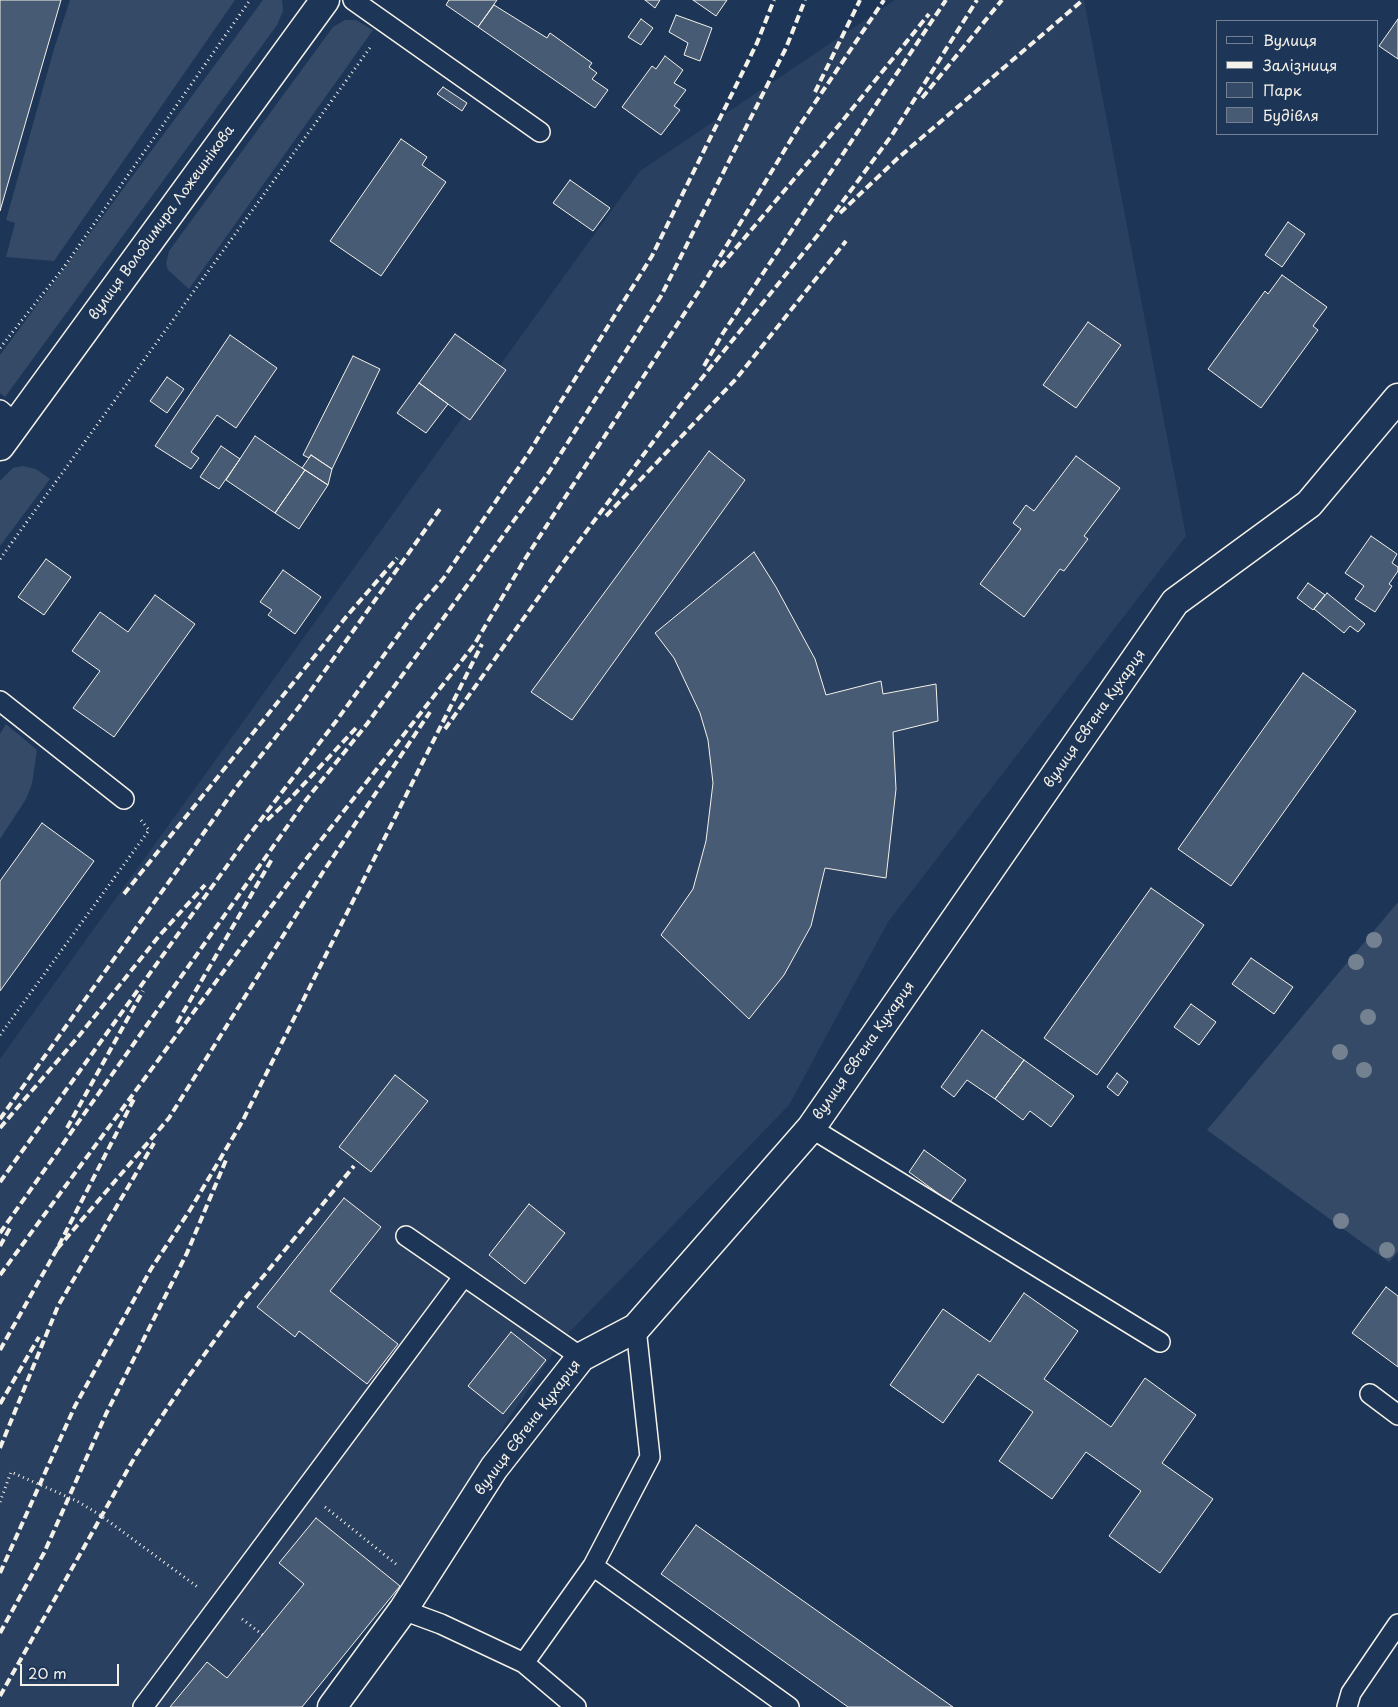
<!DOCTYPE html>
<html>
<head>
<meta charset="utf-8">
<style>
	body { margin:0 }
	#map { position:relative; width:1398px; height:1707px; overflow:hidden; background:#1d3557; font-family:"Playpen Sans",sans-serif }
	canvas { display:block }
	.legend { position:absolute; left:1216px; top:20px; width:162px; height:115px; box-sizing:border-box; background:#1d3557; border:1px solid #738091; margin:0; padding:6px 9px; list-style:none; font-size:15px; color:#f4f1e8 }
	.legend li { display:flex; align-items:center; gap:10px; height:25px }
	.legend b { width:25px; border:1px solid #738091 }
	.scale { position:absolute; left:20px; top:1664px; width:99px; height:22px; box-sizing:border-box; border:2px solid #f4f1e8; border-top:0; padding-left:6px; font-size:15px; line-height:18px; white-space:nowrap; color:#f4f1e8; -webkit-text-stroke:4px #1d3557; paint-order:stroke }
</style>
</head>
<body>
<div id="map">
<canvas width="1398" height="1707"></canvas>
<ul class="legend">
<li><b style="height:6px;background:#1d3557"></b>Вулиця</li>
<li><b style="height:6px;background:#f4f1e8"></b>Залізниця</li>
<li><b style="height:14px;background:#354a67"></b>Парк</li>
<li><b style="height:14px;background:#485b74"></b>Будівля</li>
</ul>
<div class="scale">20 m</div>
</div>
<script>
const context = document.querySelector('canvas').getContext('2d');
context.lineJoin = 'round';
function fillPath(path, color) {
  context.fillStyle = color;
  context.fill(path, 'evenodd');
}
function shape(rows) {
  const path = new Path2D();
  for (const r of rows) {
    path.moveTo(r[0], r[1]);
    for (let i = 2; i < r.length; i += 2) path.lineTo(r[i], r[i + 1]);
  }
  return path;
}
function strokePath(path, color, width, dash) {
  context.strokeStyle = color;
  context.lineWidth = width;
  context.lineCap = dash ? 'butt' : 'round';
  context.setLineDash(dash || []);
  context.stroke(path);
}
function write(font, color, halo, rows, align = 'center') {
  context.font = font + ' "Playpen Sans",sans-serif';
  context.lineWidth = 4.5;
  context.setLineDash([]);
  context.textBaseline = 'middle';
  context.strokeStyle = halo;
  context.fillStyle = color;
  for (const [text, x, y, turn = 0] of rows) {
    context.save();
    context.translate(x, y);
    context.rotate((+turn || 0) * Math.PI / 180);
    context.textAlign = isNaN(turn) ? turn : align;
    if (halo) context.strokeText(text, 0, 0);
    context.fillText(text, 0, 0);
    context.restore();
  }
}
const built = shape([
	[895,0,1084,0,1186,536,888,922,789,1105,561,1341,470,1476,400,1586,302,1707,0,1707,0,1059,640,171]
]);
const green = shape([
	[70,0,235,0,54,261,6,257,15,223,6,220,54,49],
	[263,0,282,0,283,11,277,25,5,397,0,393,0,355],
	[345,20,356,20,373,30,189,289,168,270,166,264,169,251,333,27],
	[23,466,36,469,50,479,0,546,0,481,13,468],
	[6,724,37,750,32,784,26,799,0,839,0,734],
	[1398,902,1398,1252,1389,1262,1207,1130]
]);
const building = shape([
	[0,0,61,0,0,211,0,0],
	[449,0,497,0,478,27,446,5,449,0],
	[645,0,660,0,655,8,645,0],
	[693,0,727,0,716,16,693,0],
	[494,5,547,38,550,33,592,63,589,67,597,73,592,79,608,90,595,108,478,27,494,5],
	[676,15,712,28,700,61,684,55,688,43,669,32,676,15],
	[641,19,653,28,641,45,628,37,641,19],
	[1398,19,1398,59,1379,46,1398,19],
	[665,56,683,70,674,83,686,90,674,106,680,110,661,135,622,107,652,66,656,69,665,56],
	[443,87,467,103,462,111,437,94,443,87],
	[401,139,427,157,422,165,446,182,381,276,330,241,401,139],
	[570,180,610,208,593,231,553,203,570,180],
	[1288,222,1305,234,1282,267,1265,255,1288,222],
	[1282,275,1327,307,1313,326,1318,330,1261,408,1208,369,1265,291,1268,294,1282,275],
	[1088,322,1121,345,1076,408,1043,385,1088,322],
	[455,334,506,370,470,420,419,383,455,334],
	[230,335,277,368,236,428,217,415,191,452,199,458,191,469,155,446,230,335],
	[353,356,380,369,332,469,311,455,309,458,303,455,353,356],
	[167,377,184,389,167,413,150,401,167,377],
	[419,383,448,404,426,433,397,413,419,383],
	[255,436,305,470,275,513,226,480,255,436],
	[221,446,240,459,219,489,200,477,221,446],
	[709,451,745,480,572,720,531,692,709,451],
	[311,455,332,469,328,485,302,468,311,455],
	[1076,456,1120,488,1084,536,1088,539,1064,571,1060,569,1024,617,980,584,1021,529,1013,523,1026,505,1034,511,1076,456],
	[305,470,328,485,299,529,275,513,305,470],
	[1371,536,1397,554,1392,563,1398,567,1398,571,1389,584,1392,586,1375,612,1355,599,1364,586,1345,573,1371,536],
	[754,552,776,587,815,659,826,695,881,681,883,694,936,684,938,721,893,732,896,789,886,878,825,868,811,926,784,975,749,1019,661,935,693,889,706,841,713,783,708,740,700,713,674,658,655,633,754,552],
	[46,559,71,577,44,615,18,597,46,559],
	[283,570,321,597,295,634,268,615,272,610,260,602,283,570],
	[1308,583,1325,595,1313,610,1297,598,1308,583],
	[1327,593,1365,624,1358,632,1350,626,1344,633,1314,609,1327,593],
	[155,595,195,624,114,737,73,708,100,671,72,651,100,612,128,632,155,595],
	[1303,673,1356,711,1231,886,1178,849,1303,673],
	[42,823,94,861,0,991,0,881,42,823],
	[1151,888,1204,925,1097,1075,1044,1038,1151,888],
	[1251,958,1293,987,1274,1014,1232,984,1251,958],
	[1191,1004,1216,1022,1199,1045,1174,1027,1191,1004],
	[982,1030,1024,1060,995,1099,967,1080,954,1097,941,1087,982,1030],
	[1024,1060,1074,1096,1051,1127,1030,1111,1023,1120,995,1099,1024,1060],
	[1117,1073,1128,1082,1118,1096,1107,1087,1117,1073],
	[395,1075,428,1101,371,1172,339,1147,395,1075],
	[924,1150,966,1180,950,1202,909,1172,924,1150],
	[344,1198,381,1227,330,1291,398,1344,367,1384,299,1331,295,1337,257,1307,344,1198],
	[529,1204,565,1233,525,1284,489,1255,529,1204],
	[1386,1287,1398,1296,1398,1367,1352,1333,1386,1287],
	[1024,1293,1078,1331,1044,1379,1111,1427,1145,1378,1196,1415,1162,1463,1213,1499,1160,1573,1109,1536,1141,1491,1086,1452,1052,1499,999,1461,1033,1412,978,1374,943,1423,890,1385,943,1309,990,1342,1024,1293],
	[511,1332,546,1360,503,1414,468,1386,511,1332],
	[316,1518,400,1586,302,1707,170,1707,207,1662,227,1678,304,1584,279,1563,316,1518],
	[696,1525,953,1707,848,1707,661,1574,696,1525]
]);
const path = shape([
	[0,348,64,267,250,0],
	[0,559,372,45],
	[0,1035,149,830,140,819],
	[0,1502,11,1472,77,1501,100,1515,199,1588],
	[325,1507,396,1564],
	[242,1619,263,1635]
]);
const lane = shape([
	[353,0,540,132],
	[0,410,16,424],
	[0,701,124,799],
	[811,1128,1160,1342],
	[406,1236,581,1357],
	[636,1328,650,1457,593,1566,789,1707],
	[1370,1394,1398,1415],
	[403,1610,441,1624,524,1663,576,1707],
	[524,1663,593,1566],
	[143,1707,464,1276],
	[1347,1707,1351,1693,1398,1624]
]);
const street = shape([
	[332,1707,403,1610,494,1468,581,1357,636,1328,811,1128,1175,602,1309,504,1398,398]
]);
const secondary = shape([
	[0,446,325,0]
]);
const rail = shape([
	[815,92,860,0],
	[922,98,1002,0],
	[840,213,898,158,1083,0],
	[720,267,822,146,929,14],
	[704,366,723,333,946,0],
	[606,516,736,379,846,241],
	[445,729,568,556,685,399,817,236,892,135,977,0],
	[267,820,289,800,357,727],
	[124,894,346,617,397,558],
	[177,1023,272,859],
	[0,1119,235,789,299,707,440,509],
	[0,1128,78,1037,159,936,205,885],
	[67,1128,143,991],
	[0,1182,247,838,337,720,418,608,443,579,528,454,652,256,757,43,774,0],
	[0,1233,306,800,367,724,549,472,661,296,786,48,805,0],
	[0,1246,10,1228],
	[57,1249,169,1118,323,872,430,712],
	[0,1275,307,858,474,645,525,559,699,291,798,128,884,0],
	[0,1350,57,1249,134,1099],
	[0,1404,39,1337],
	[0,1448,58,1306,154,1143],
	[0,1573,75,1406,151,1269,190,1210,242,1122,482,644],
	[0,1633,44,1553,106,1414,187,1253,226,1160],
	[0,1696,136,1455,186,1380,243,1301,354,1166]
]);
const trees = [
	[1374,940],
	[1356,962],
	[1368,1017],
	[1340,1052],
	[1364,1070],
	[1341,1221],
	[1387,1250]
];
const streetNames = [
	["вулиця Володимира Ложешнікова",162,223,-54],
	["вулиця Євгена Кухарця",1095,719,-55],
	["вулиця Євгена Кухарця",864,1051,-55],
	["вулиця Євгена Кухарця",528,1428,-53]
];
fillPath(built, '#2a4060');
fillPath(green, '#354a67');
fillPath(building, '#485b74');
strokePath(building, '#f4f1e8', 1);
strokePath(lane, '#f4f1e8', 22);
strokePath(street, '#f4f1e8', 31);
strokePath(secondary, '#f4f1e8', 31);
strokePath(path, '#f4f1e8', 3, [1, 4]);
strokePath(lane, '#1d3557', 19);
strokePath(street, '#1d3557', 28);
strokePath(secondary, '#1d3557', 28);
strokePath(rail, '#f4f1e8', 4, [8, 4]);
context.fillStyle = '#748191';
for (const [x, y] of trees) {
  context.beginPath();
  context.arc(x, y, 8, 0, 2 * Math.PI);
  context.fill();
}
write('14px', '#f4f1e8', '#1d3557', streetNames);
</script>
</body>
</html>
